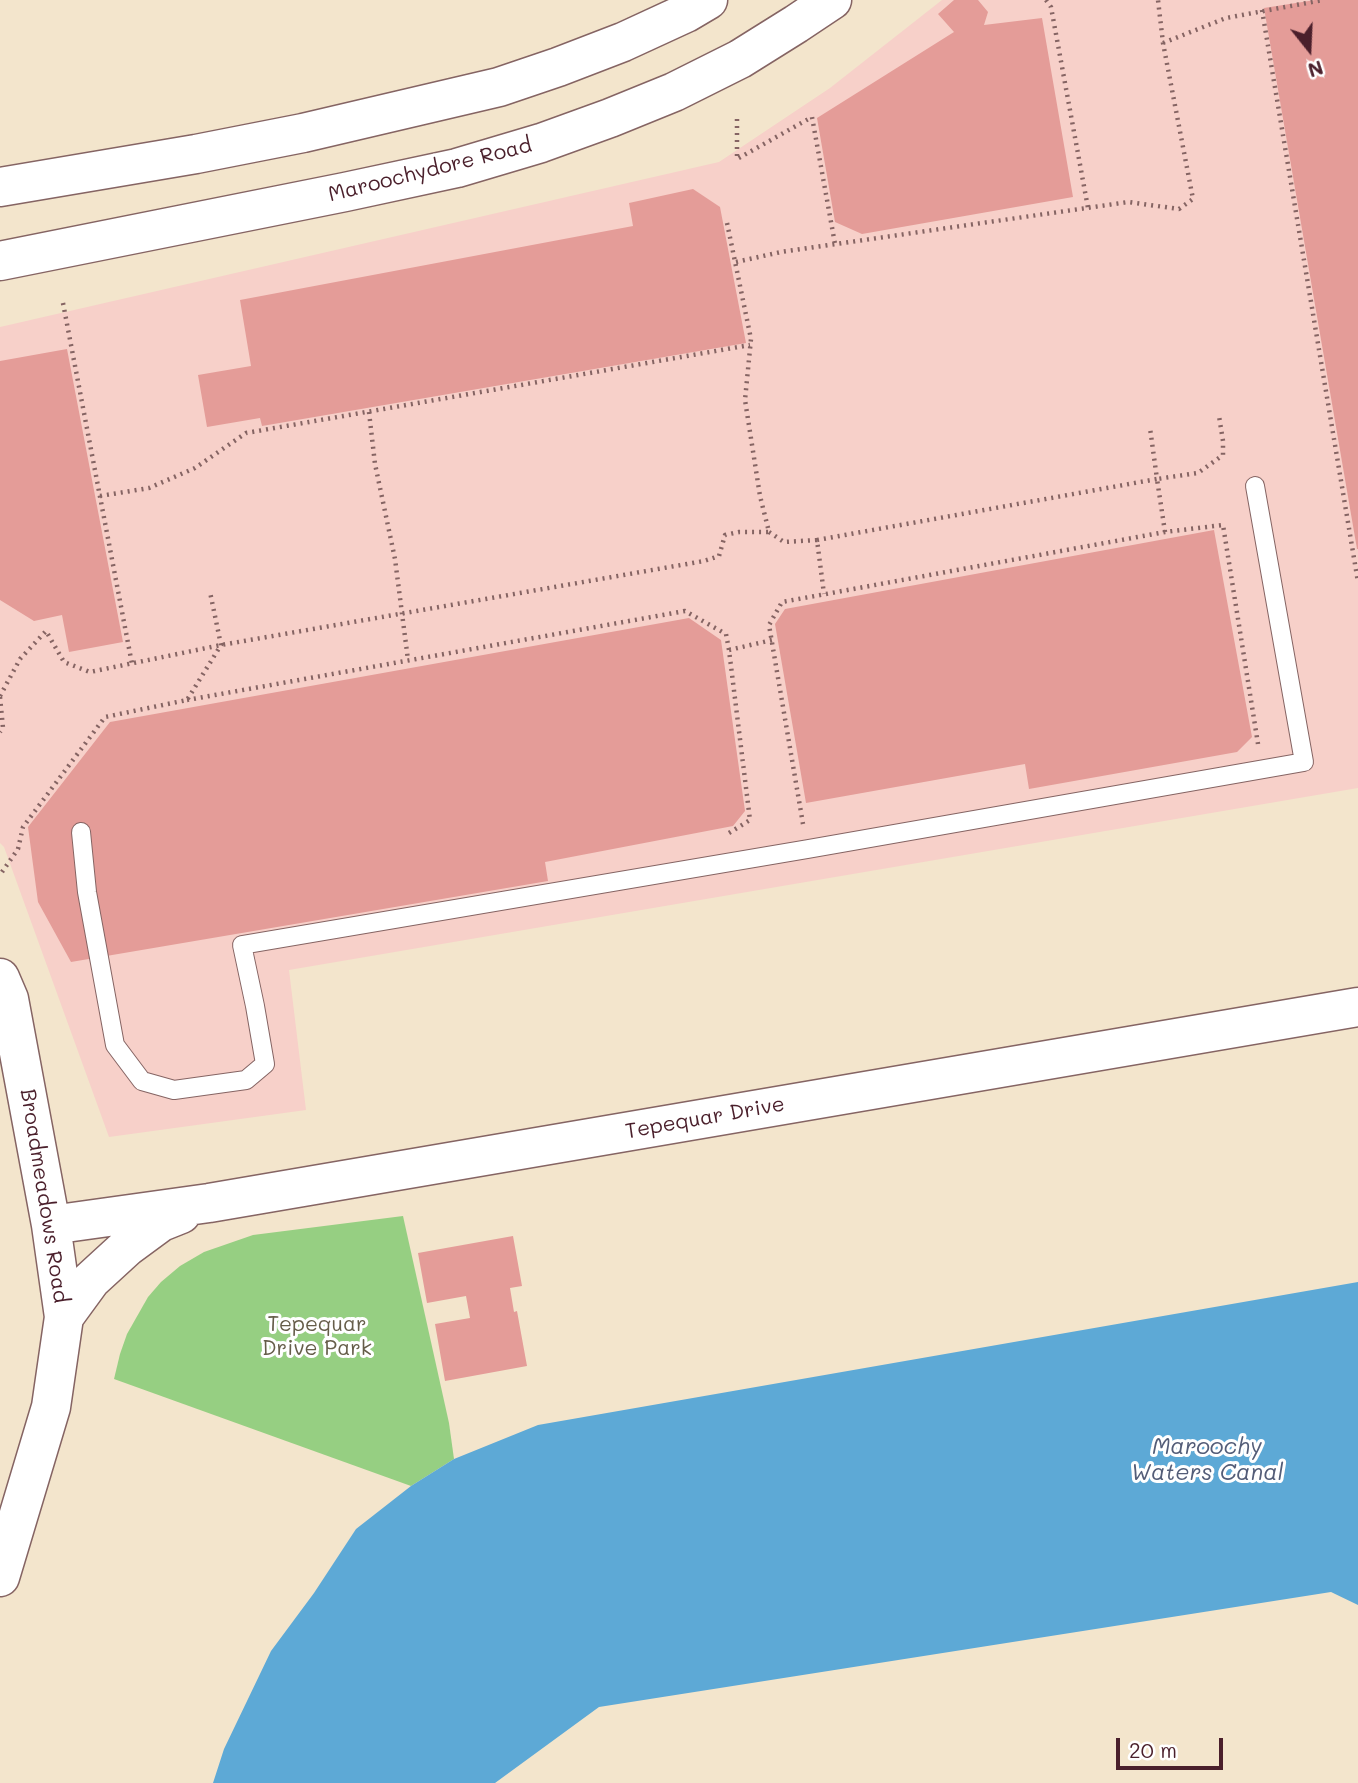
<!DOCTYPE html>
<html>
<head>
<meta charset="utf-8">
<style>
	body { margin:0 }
	#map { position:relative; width:1358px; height:1783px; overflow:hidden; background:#f3e5cc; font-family:Mali,sans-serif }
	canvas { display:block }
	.north { position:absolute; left:1274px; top:14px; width:70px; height:70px; -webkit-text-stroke:5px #fff; paint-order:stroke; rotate:162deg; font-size:19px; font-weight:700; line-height:28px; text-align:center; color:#4a1f2b }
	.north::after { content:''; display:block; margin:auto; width:24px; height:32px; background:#4a1f2b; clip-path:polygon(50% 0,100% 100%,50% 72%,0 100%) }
	.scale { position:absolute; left:1116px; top:1738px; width:107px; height:32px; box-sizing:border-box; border:4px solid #4a1f2b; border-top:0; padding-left:9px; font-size:21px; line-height:24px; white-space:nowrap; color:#4a1f2b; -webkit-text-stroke:5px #fff; paint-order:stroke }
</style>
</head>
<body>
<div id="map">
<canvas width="1358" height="1783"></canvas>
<div class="north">N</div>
<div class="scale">20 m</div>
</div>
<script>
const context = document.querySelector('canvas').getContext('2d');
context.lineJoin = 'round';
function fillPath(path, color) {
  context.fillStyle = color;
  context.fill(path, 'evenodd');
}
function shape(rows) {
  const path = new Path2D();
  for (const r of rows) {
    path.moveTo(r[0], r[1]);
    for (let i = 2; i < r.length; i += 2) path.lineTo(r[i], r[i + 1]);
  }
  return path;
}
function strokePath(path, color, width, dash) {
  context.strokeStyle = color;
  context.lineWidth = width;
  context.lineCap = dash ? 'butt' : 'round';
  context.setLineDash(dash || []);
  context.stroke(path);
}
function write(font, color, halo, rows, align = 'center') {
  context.font = font + ' Mali,sans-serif';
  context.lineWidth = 6;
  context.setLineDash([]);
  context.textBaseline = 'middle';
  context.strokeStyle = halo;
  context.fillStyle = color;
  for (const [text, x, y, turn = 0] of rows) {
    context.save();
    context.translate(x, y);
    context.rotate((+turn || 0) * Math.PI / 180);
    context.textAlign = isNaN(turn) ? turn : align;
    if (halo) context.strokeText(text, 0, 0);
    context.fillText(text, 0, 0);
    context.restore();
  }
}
const built = shape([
	[942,0,1358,0,1358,788,289,970,306,1110,109,1137,4,847,0,843,0,327,719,162,830,88]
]);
const green = shape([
	[403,1216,449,1423,454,1459,411,1486,114,1379,120,1354,127,1334,148,1297,161,1282,180,1266,204,1252,253,1235]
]);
const water = shape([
	[1358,1282,1358,1605,1331,1592,599,1707,495,1783,213,1783,224,1749,271,1651,314,1593,356,1529,411,1486,454,1459,538,1425]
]);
const building = shape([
	[954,0,978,0,988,12,984,25,1042,18,1073,197,862,234,835,222,817,118,954,32,938,14],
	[1315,0,1358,0,1358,549,1357,549,1264,8],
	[693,189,720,207,746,343,262,426,260,418,207,427,198,375,251,366,240,300,633,226,629,203],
	[67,349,123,642,69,652,62,615,34,621,0,600,0,361],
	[1214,530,1252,737,1237,752,1029,789,1025,764,806,803,775,624,785,609],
	[689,618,721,640,745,811,733,826,545,862,548,881,71,962,38,902,28,827,110,722],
	[513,1236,522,1286,510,1288,514,1312,517,1311,527,1366,445,1381,435,1324,470,1318,466,1296,427,1303,418,1253]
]);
const path = shape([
	[1046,0,1051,7,1088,208],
	[1262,10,1358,582],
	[1163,43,1226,18,1323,0],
	[737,119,737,159,812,117,835,244],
	[736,262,781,252,1128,202,1179,209,1193,199,1163,43,1158,0],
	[63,303,132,664],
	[369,412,375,464,395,559,408,660],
	[100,496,149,488,195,468,246,433,750,345],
	[769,532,784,542,817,540,824,594],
	[1165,532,1157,479,1198,473,1223,455,1223,441,1219,416],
	[817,540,1157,479,1150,428],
	[0,696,20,659,46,631,64,662,90,672,221,645,704,561,719,556,725,535,739,532,769,532,760,496,745,400,751,339,726,218],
	[0,697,3,728,0,732],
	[187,700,685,611,726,634,729,650],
	[803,824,769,625,782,602,1165,532,1223,525,1258,744],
	[729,833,750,820,729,650,772,640],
	[2,872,18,849,23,827,105,717,187,700,221,645,210,592]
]);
const lane = shape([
	[81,832,87,892,115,1045,142,1081,174,1090,246,1080,265,1064,255,1006,242,945,808,849,1304,762,1255,486]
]);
const secondary = shape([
	[0,978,9,999,51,1225,64,1317,51,1407,0,1577],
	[51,1225,209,1203,1358,1007],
	[64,1317,91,1280,127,1247,161,1222,181,1214]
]);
const primary = shape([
	[0,187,196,154,303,133,499,87,558,67,623,42,686,13,708,0],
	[0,261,345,192,457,168,541,143,610,118,674,92,740,59,796,24,832,0]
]);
const streetNames = [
	["Maroochydore Road",430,170,-14],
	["Tepequar Drive",705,1118,-10],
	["Broadmeadows Road",44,1196,81]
];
const parkNames = [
	["Tepequar",317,1325],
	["Drive Park",317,1349]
];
const waterNames = [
	["Maroochy",1207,1447],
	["Waters Canal",1207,1473]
];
fillPath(built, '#f7d0c9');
fillPath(green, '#96cf82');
fillPath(water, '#5da9d6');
fillPath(building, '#e49c98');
strokePath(lane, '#856463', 20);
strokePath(secondary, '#856463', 41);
strokePath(primary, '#856463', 41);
strokePath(path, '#856463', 4.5, [2, 5]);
strokePath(lane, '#fff', 18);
strokePath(secondary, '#fff', 38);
strokePath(primary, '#fff', 38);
write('21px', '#4a1f2b', '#fff', streetNames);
write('21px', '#655d49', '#fff', parkNames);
write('italic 23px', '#535d78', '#fff', waterNames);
</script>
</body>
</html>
